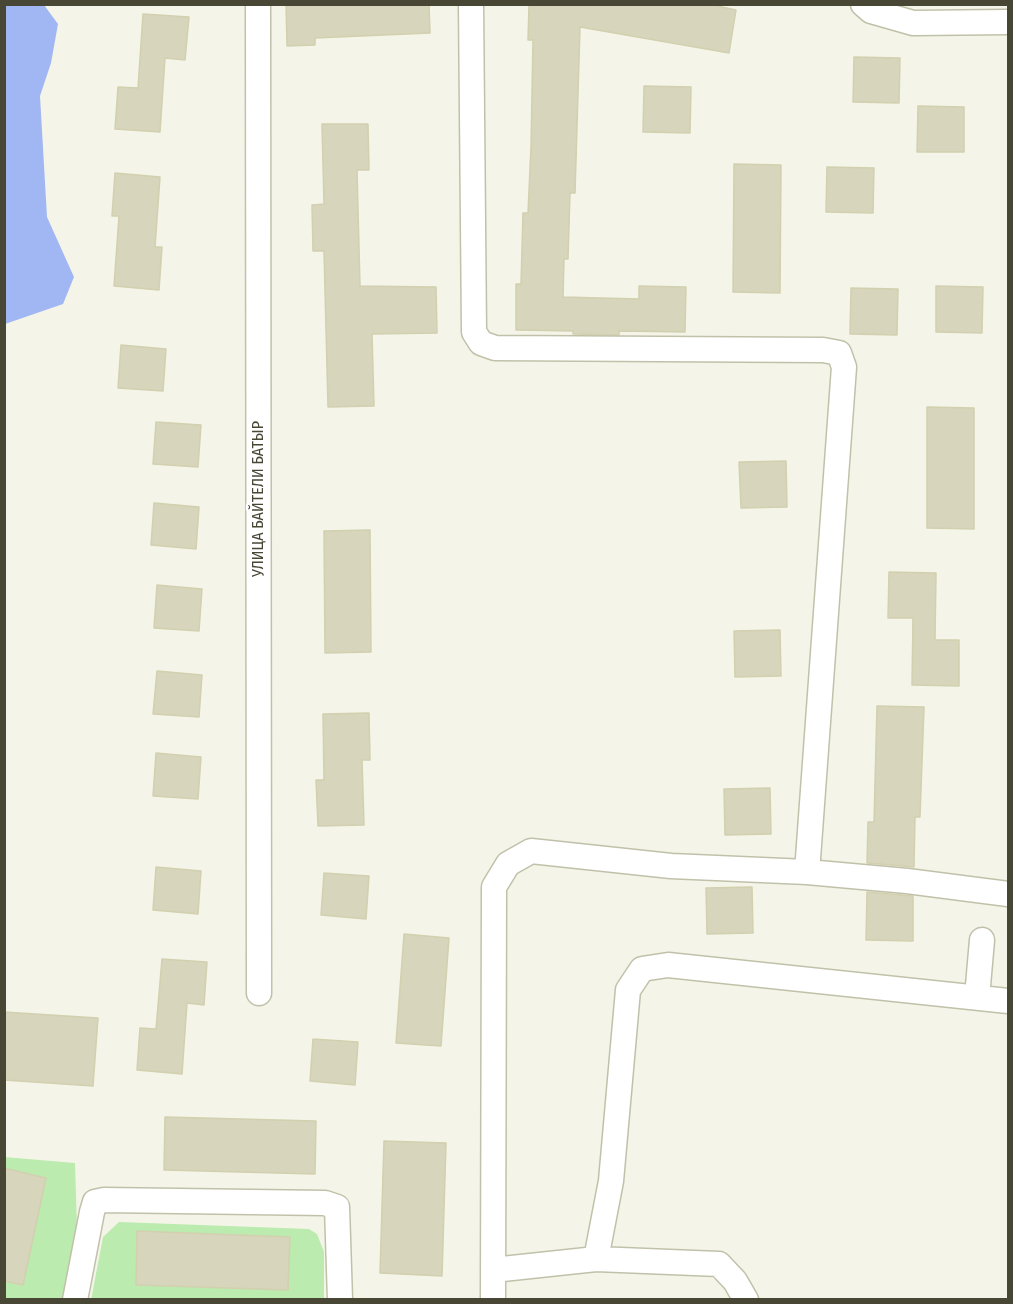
<!DOCTYPE html>
<html>
<head>
<meta charset="utf-8">
<style>
	body { margin:0 }
	#map { position:relative; width:1013px; height:1304px; overflow:hidden; background:#f4f5e8; font-family:"Fira Sans Condensed",sans-serif }
	canvas { display:block }
	.frame { position:absolute; inset:0; border:6px solid #484736; pointer-events:none }
</style>
</head>
<body>
<div id="map">
<canvas width="1013" height="1304"></canvas>
<div class="frame"></div>
</div>
<script>
const context = document.querySelector('canvas').getContext('2d');
context.lineJoin = 'round';
function fillPath(path, color) {
  context.fillStyle = color;
  context.fill(path, 'evenodd');
}
function shape(rows) {
  const path = new Path2D();
  for (const r of rows) {
    path.moveTo(r[0], r[1]);
    for (let i = 2; i < r.length; i += 2) path.lineTo(r[i], r[i + 1]);
  }
  return path;
}
function strokePath(path, color, width, dash) {
  context.strokeStyle = color;
  context.lineWidth = width;
  context.lineCap = dash ? 'butt' : 'round';
  context.setLineDash(dash || []);
  context.stroke(path);
}
function write(font, color, halo, rows, align = 'center') {
  context.font = font + ' "Fira Sans Condensed",sans-serif';
  context.lineWidth = 4.5;
  context.setLineDash([]);
  context.textBaseline = 'middle';
  context.strokeStyle = halo;
  context.fillStyle = color;
  for (const [text, x, y, turn = 0] of rows) {
    context.save();
    context.translate(x, y);
    context.rotate((+turn || 0) * Math.PI / 180);
    context.textAlign = isNaN(turn) ? turn : align;
    if (halo) context.strokeText(text, 0, 0);
    context.fillText(text, 0, 0);
    context.restore();
  }
}
const green = shape([
	[4,1157,75,1163,77,1228,62,1299,5,1299],
	[119,1222,309,1229,317,1234,324,1252,324,1299,91,1300,103,1237]
]);
const water = shape([
	[4,5,44,5,58,24,51,63,40,96,47,217,74,277,63,304,5,324]
]);
const building = shape([
	[286,4,429,4,430,33,315,38,315,45,287,46,286,4],
	[529,4,708,4,736,10,729,53,580,27,575,193,570,193,568,259,564,259,563,297,639,299,639,286,686,287,685,332,619,331,619,335,573,334,573,331,516,330,516,284,521,284,523,213,528,213,531,147,533,40,528,40,529,4],
	[143,14,189,17,185,60,165,58,160,132,115,129,118,87,138,88,143,14],
	[854,57,900,58,899,103,853,102,854,57],
	[644,86,691,87,690,133,643,132,644,86],
	[918,106,964,107,964,152,917,152,918,106],
	[322,124,368,124,369,170,357,170,360,286,436,287,437,333,372,334,374,406,328,407,324,251,313,251,312,205,324,204,322,124],
	[734,164,781,165,780,293,733,292,734,164],
	[827,167,874,168,873,213,826,212,827,167],
	[115,173,160,177,155,247,162,247,159,290,114,286,119,216,112,216,115,173],
	[936,286,983,287,982,333,936,332,936,286],
	[851,288,898,289,897,335,850,334,851,288],
	[121,345,166,349,163,391,118,388,121,345],
	[927,407,974,408,974,529,927,528,927,407],
	[156,422,201,425,198,467,153,464,156,422],
	[786,461,787,507,741,508,739,462,786,461],
	[154,503,199,507,196,549,151,545,154,503],
	[370,530,371,652,325,653,324,531,370,530],
	[889,572,936,573,935,640,959,640,959,686,912,685,913,618,888,618,889,572],
	[157,585,202,589,199,631,154,628,157,585],
	[780,630,781,676,735,677,734,631,780,630],
	[157,671,202,675,199,717,153,714,157,671],
	[877,706,924,707,920,817,915,817,914,867,867,863,868,822,874,822,877,706],
	[369,713,370,760,362,760,364,825,318,826,316,780,324,780,323,714,369,713],
	[156,753,201,757,198,799,153,796,156,753],
	[770,788,771,834,725,835,724,789,770,788],
	[156,867,201,871,198,914,153,910,156,867],
	[324,873,369,876,366,919,321,915,324,873],
	[752,887,753,933,707,934,706,888,752,887],
	[867,892,913,896,913,941,866,940,867,892],
	[404,934,449,938,441,1046,396,1043,404,934],
	[162,959,207,962,204,1005,187,1003,182,1074,137,1070,140,1028,156,1029,162,959],
	[4,1012,98,1018,93,1086,4,1080,4,1012],
	[313,1039,358,1042,355,1085,310,1081,313,1039],
	[165,1117,316,1121,315,1174,164,1170,165,1117],
	[384,1141,446,1143,442,1276,380,1273,384,1141],
	[4,1168,46,1178,23,1285,4,1281,4,1168],
	[137,1231,290,1237,288,1290,136,1285,137,1231]
]);
const minor = shape([
	[258,4,259,993],
	[471,4,474,332,481,343,495,348,823,350,839,353,844,367,807,872],
	[863,4,871,11,913,23,1008,22],
	[977,997,982,940],
	[596,1259,611,1181,628,990,642,969,668,965,1008,1001],
	[493,1270,596,1259,719,1264,735,1281,746,1300],
	[75,1300,92,1212,95,1202,104,1200,325,1203,337,1207,340,1300],
	[493,1300,494,887,508,864,531,851,671,866,807,872,907,881,1008,894]
]);
const streetNames = [
	["УЛИЦА БАЙТЕЛИ БАТЫР",259,499,-90]
];
fillPath(green, '#bbebaf');
fillPath(water, '#a1b7f4');
fillPath(building, '#d7d5bc');
strokePath(building, '#d2d0af', 1.5);
strokePath(minor, '#c1c1aa', 27);
strokePath(minor, '#fff', 24);
write('16px', '#484736', '#fff', streetNames);
</script>
</body>
</html>
